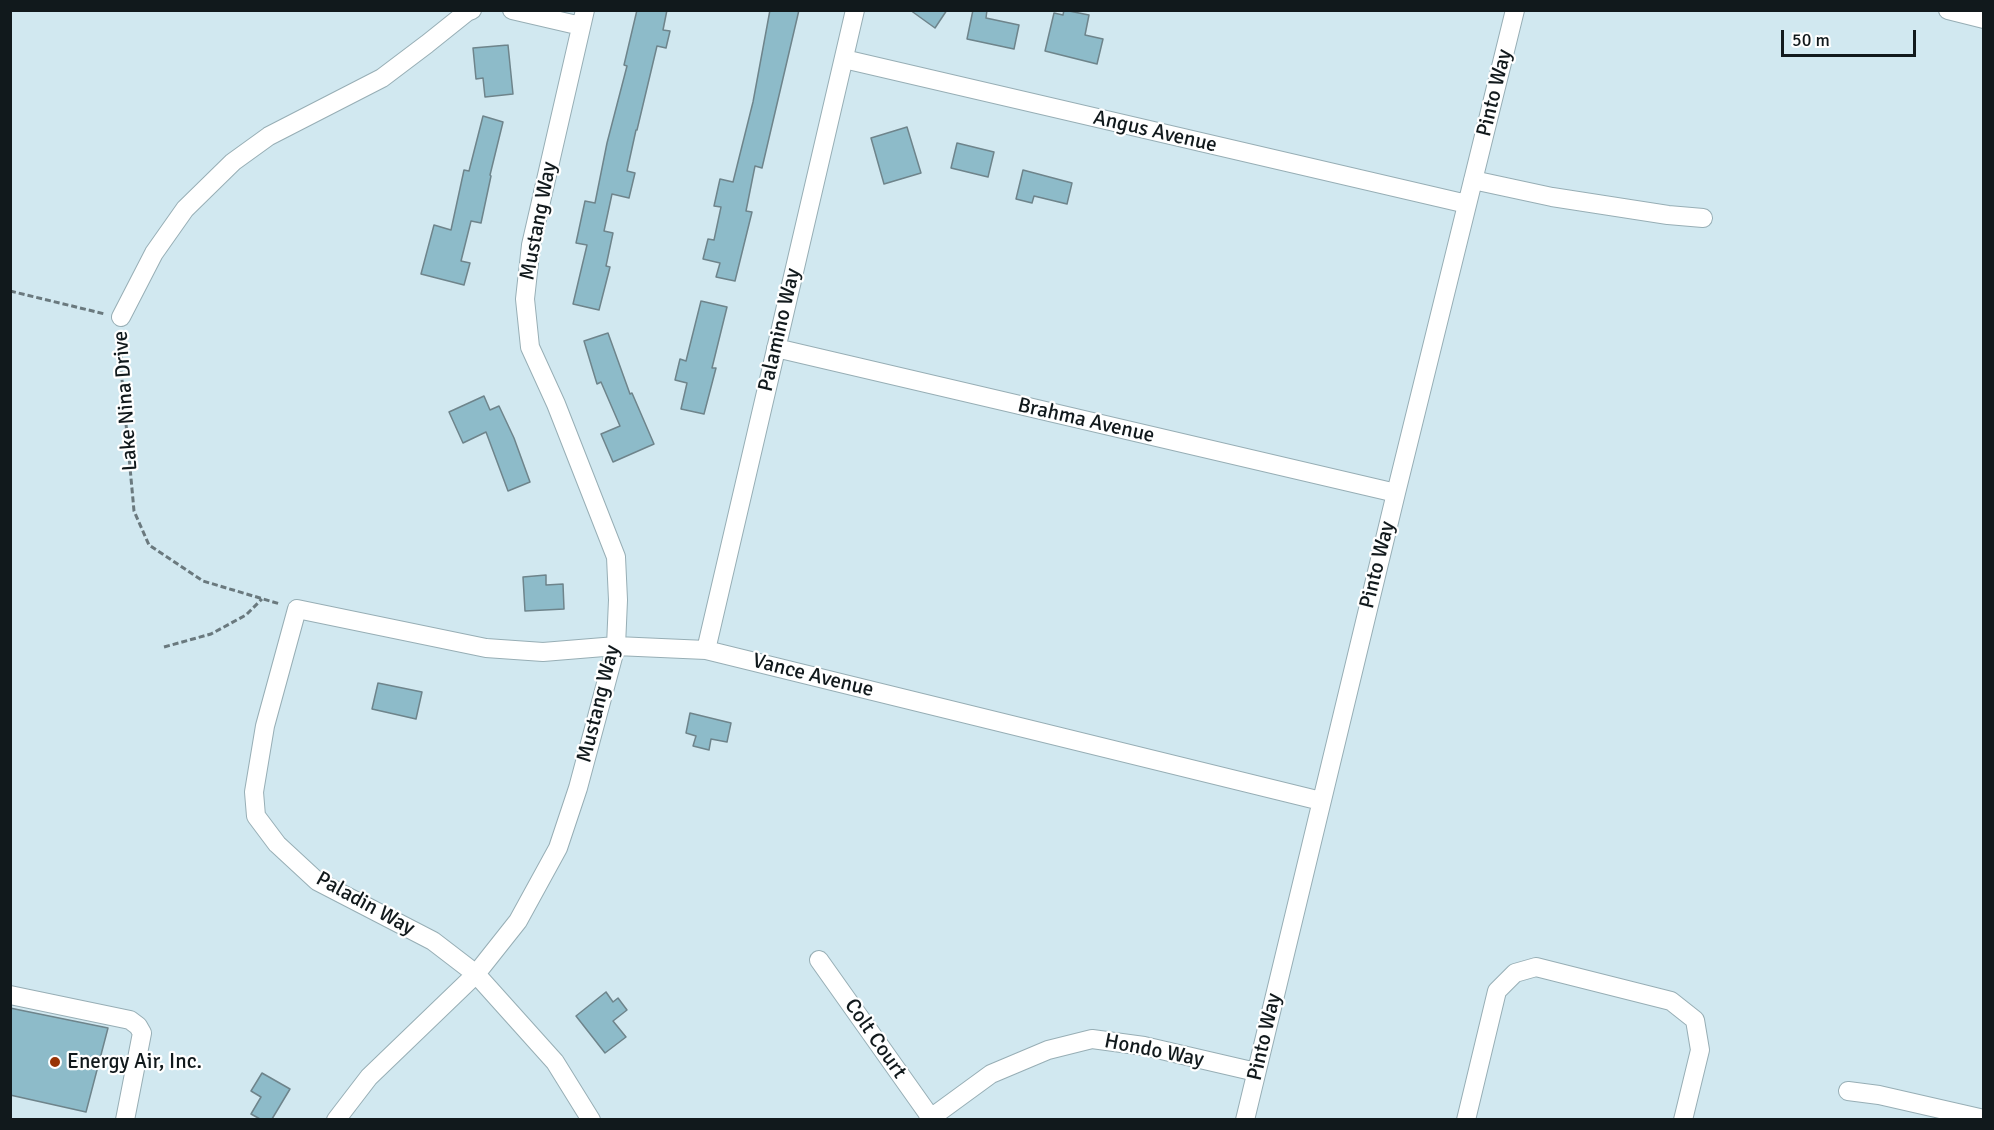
<!DOCTYPE html>
<html>
<head>
<meta charset="utf-8">
<style>
	body { margin:0 }
	#map { position:relative; width:1994px; height:1130px; overflow:hidden; background:#d1e8f0; font-family:Signika,sans-serif }
	canvas { display:block }
	.frame { position:absolute; inset:0; border:12px solid #11191c; pointer-events:none }
	.scale { position:absolute; left:1781px; top:30px; width:135px; height:27px; box-sizing:border-box; border:3px solid #11191c; border-top:0; padding-left:8px; font-size:18px; line-height:21px; white-space:nowrap; color:#11191c; -webkit-text-stroke:4px #fff; paint-order:stroke }
</style>
</head>
<body>
<div id="map">
<canvas width="1994" height="1130"></canvas>
<div class="frame"></div>
<div class="scale">50 m</div>
</div>
<script>
const context = document.querySelector('canvas').getContext('2d');
context.lineJoin = 'round';
function fillPath(path, color) {
  context.fillStyle = color;
  context.fill(path, 'evenodd');
}
function shape(rows) {
  const path = new Path2D();
  for (const r of rows) {
    path.moveTo(r[0], r[1]);
    for (let i = 2; i < r.length; i += 2) path.lineTo(r[i], r[i + 1]);
  }
  return path;
}
function strokePath(path, color, width, dash) {
  context.strokeStyle = color;
  context.lineWidth = width;
  context.lineCap = dash ? 'butt' : 'round';
  context.setLineDash(dash || []);
  context.stroke(path);
}
function write(font, color, halo, rows, align = 'center') {
  context.font = font + ' Signika,sans-serif';
  context.lineWidth = 4.5;
  context.setLineDash([]);
  context.textBaseline = 'middle';
  context.strokeStyle = halo;
  context.fillStyle = color;
  for (const [text, x, y, turn = 0] of rows) {
    context.save();
    context.translate(x, y);
    context.rotate((+turn || 0) * Math.PI / 180);
    context.textAlign = isNaN(turn) ? turn : align;
    if (halo) context.strokeText(text, 0, 0);
    context.fillText(text, 0, 0);
    context.restore();
  }
}
const building = shape([
	[637,10,667,10,663,30,670,31,666,48,657,46,637,130,636,130,627,171,635,173,629,198,612,194,604,231,613,233,606,266,610,267,599,310,573,304,587,245,576,243,585,201,595,203,607,143,627,66,624,65,637,10],
	[770,10,799,10,762,168,755,166,746,211,752,212,735,281,716,277,720,263,703,259,708,239,714,240,721,207,714,206,720,179,733,182,753,102,770,10],
	[910,10,947,10,935,28,910,10],
	[973,10,987,10,986,18,1019,25,1014,49,967,39,973,10],
	[1064,10,1089,15,1085,35,1103,39,1097,64,1045,51,1054,13,1063,15,1064,10],
	[508,45,513,94,485,97,483,78,476,79,473,48,508,45],
	[483,116,503,122,490,175,491,176,481,223,471,221,461,261,470,263,464,285,421,274,434,225,451,230,464,170,469,171,483,116],
	[907,127,921,173,884,184,871,138,907,127],
	[957,143,994,152,988,177,951,168,957,143],
	[1023,170,1072,183,1067,204,1034,196,1032,203,1016,199,1023,170],
	[701,301,727,307,712,368,716,368,704,414,681,409,687,383,675,380,680,359,686,361,701,301],
	[608,333,630,394,632,393,654,444,613,462,601,434,620,426,601,382,597,384,584,341,608,333],
	[484,396,490,410,499,406,514,438,530,482,508,491,486,432,463,443,449,412,484,396],
	[546,575,546,585,563,584,564,609,525,611,523,577,546,575],
	[378,683,422,692,416,719,372,709,378,683],
	[690,713,731,723,727,742,711,739,709,750,693,746,696,736,686,733,690,713],
	[606,992,613,1002,618,998,627,1010,613,1021,626,1037,605,1053,576,1016,606,992],
	[10,1008,108,1028,86,1112,10,1095,10,1008],
	[262,1073,290,1089,272,1119,260,1119,251,1114,261,1097,251,1091,262,1073]
]);
const path = shape([
	[10,291,105,314],
	[121,335,121,369,134,511,149,545,203,581,280,604],
	[164,647,211,634,246,615,262,599]
]);
const minor = shape([
	[512,10,581,26],
	[1948,10,1984,19],
	[844,59,1467,204],
	[1473,180,1552,197,1668,215,1703,218],
	[121,317,154,253,185,209,233,162,269,136,382,78,427,44,467,12,472,10],
	[776,348,1396,493],
	[706,650,855,10],
	[819,960,931,1118],
	[10,995,130,1020,138,1026,142,1033,125,1120],
	[1848,1091,1879,1095,1984,1119],
	[336,1120,369,1077,476,974,518,921,558,848,578,788,616,646,618,600,616,557,556,404,530,347,525,299,531,245,585,10],
	[591,1120,555,1062,476,974,433,941,317,881,277,844,256,816,254,792,265,726,297,609,486,648,543,652,616,646,706,650,1321,801],
	[928,1120,991,1074,1048,1050,1092,1039,1144,1046,1256,1072],
	[1245,1120,1396,493,1515,10],
	[1466,1120,1497,991,1515,973,1536,967,1671,1001,1695,1020,1700,1050,1683,1120]
]);
const markers = [
	[55,1062,6,"#983304"]
];
const streetNames = [
	["Pinto Way",1495,93,-76],
	["Angus Avenue",1155,132,13],
	["Mustang Way",539,221,-79],
	["Palamino Way",780,330,-77],
	["Lake Nina Drive",126,401,-94],
	["Brahma Avenue",1086,421,13],
	["Pinto Way",1378,565,-76],
	["Vance Avenue",813,676,14],
	["Mustang Way",599,704,-76],
	["Paladin Way",365,904,29],
	["Pinto Way",1265,1037,-77],
	["Colt Court",875,1039,55],
	["Hondo Way",1154,1051,11]
];
const poiNames = [
	["Energy Air, Inc.",67,1062]
];
fillPath(building, '#8dbbc9');
strokePath(building, '#6e848b', 1.5);
strokePath(minor, '#97aeb5', 20);
strokePath(path, '#6a797e', 3, [6, 3]);
strokePath(minor, '#fff', 18);
for (const [x, y, r, color] of markers) {
  const dot = new Path2D();
  dot.arc(x, y, r, 0, 2 * Math.PI);
  context.fillStyle = color;
  context.fill(dot);
  strokePath(dot, '#fff', 2);
}
write('21px', '#11191c', '#fff', streetNames);
write('21px', '#11191c', '#fff', poiNames, 'left');
</script>
</body>
</html>
